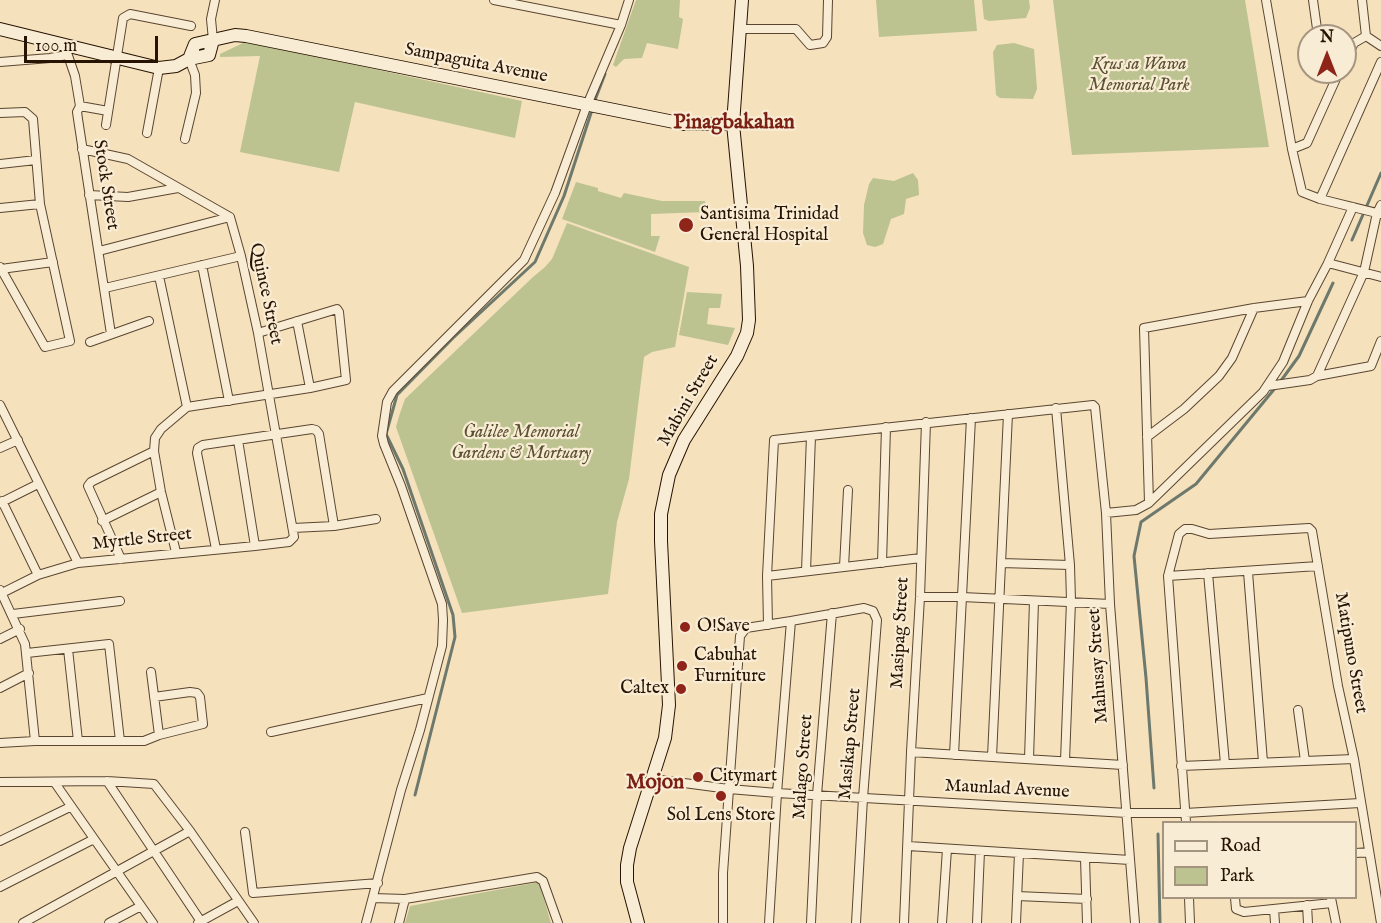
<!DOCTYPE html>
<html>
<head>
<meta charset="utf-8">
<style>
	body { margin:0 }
	#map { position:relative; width:1381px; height:923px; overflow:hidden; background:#f6e1bd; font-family:"IM FELL English",serif }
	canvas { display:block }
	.legend { position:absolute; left:1162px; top:821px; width:195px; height:78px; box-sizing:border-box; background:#f9ecd4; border:2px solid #a59580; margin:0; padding:8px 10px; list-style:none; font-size:18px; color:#261301 }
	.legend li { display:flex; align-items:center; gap:12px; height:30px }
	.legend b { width:30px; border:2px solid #a59580 }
	.north { position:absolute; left:1297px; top:24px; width:60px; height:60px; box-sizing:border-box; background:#f9ecd4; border:2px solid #a59580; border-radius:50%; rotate:0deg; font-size:16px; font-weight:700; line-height:24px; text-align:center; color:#261301 }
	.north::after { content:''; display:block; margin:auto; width:21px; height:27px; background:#8f2418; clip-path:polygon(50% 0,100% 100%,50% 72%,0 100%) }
	.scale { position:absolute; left:24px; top:36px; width:134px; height:27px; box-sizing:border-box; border:3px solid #261301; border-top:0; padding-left:8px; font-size:18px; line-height:21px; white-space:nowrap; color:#261301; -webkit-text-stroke:4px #f9ecd4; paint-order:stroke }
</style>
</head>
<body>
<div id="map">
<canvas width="1381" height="923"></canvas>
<ul class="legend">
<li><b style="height:8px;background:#f9ecd4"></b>Road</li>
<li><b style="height:16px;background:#bcc391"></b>Park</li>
</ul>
<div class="north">N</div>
<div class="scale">100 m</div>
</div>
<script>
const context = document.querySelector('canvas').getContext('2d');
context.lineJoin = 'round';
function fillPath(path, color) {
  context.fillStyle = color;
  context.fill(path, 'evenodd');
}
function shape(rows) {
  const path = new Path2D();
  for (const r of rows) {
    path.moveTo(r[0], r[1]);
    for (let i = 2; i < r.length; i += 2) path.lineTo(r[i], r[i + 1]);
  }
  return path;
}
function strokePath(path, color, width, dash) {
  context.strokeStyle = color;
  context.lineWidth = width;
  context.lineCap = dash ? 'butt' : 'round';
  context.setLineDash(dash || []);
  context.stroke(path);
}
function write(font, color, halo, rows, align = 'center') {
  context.font = font + ' "IM FELL English",serif';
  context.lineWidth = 4.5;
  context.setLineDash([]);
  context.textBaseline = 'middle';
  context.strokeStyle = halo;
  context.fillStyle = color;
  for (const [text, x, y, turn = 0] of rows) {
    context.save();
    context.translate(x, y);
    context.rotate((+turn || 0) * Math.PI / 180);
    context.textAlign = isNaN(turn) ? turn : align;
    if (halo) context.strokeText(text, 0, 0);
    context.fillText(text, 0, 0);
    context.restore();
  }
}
const green = shape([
	[636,0,680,0,679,17,683,19,678,49,647,43,642,58,624,59,616,67,613,65],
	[876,0,974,0,977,31,879,37],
	[982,0,1029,0,1030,8,1026,18,989,21,984,19],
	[1053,0,1245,0,1269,147,1072,155],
	[243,43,254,43,522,101,515,138,355,102,339,172,240,152,260,56,220,57,220,54],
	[1014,43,1034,49,1037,89,1033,99,1000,98,996,95,993,52,997,45],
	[913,173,918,180,919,195,906,199,904,214,891,219,883,244,875,247,867,245,863,233,864,205,869,184,873,178,894,181],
	[576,182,598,188,598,191,621,198,624,193,662,201,705,201,706,212,651,214,651,236,660,236,655,252,562,219],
	[567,223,689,267,675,347,652,352,644,357,629,479,617,522,608,594,462,613,396,427,400,413,405,399,533,277,545,267,552,259],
	[687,292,722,294,720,308,709,308,707,324,735,328,728,345,679,335],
	[539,882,551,923,405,923,410,906]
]);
const stream = shape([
	[595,100,605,74],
	[1352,240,1381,173],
	[1280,382,1299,356,1333,283],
	[1154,788,1146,678,1134,556,1141,522,1196,484,1276,387],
	[415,795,455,637,453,615,403,469,386,434,397,395,453,338,535,262,564,196,592,110],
	[1158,834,1160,923]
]);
const street = shape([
	[494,0,621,25],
	[1266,0,1292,149,1302,192,1320,199,1381,214],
	[1313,0,1318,36],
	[1362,0,1366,36,1381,46],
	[738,29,796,29,810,45,823,43,827,37,828,0],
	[213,40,211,19,215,0],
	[64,44,75,76,80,106,77,112,78,119,111,334],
	[1345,61,1354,43,1366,36],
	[0,62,50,58,67,55],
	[80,106,108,111],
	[0,113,25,112,33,119,40,204,70,341,45,347,0,267],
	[106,125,123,18,130,14,191,26],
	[147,133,159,68],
	[185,139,196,93,195,75,189,59],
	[1292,149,1307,143,1339,72],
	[0,164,36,160],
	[89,195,128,197,178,188],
	[1320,199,1381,62],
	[0,208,40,204],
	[99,251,230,217],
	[1328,263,1353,207],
	[202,265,229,401],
	[1,269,53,262],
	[159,276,187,407],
	[105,288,241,256],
	[297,321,310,388],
	[90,342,149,321],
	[1317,376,1371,366,1381,341],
	[1268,386,1310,380,1317,376,1364,272,1377,213,1381,205],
	[0,405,78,563],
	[1056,408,1070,565,1071,601,1065,761],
	[1147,437,1184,409,1219,376,1232,358,1254,308],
	[238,440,255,546],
	[0,448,18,440],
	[2,501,38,575],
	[0,503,38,484],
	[1149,503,1144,328,1254,308,1308,301],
	[1106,513,1136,510,1149,503,1263,392,1283,362,1308,301,1328,263,1381,277],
	[102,521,161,492],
	[293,528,334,526,376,519],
	[216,549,197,453,198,448,203,445,312,429,316,430,319,434,334,526],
	[176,552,161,492,154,451,155,438,161,429,187,407,310,388,346,380,339,312,337,309,258,333],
	[121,559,88,486,91,482,154,451],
	[882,563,886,427],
	[1001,563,1070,565],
	[844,567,848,490],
	[806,571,811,436],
	[1248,572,1263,762],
	[1208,573,1225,764],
	[767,576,921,558],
	[1168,576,1318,566],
	[0,590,25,644,35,741],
	[0,594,38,575,78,563,255,546,289,542,294,537,258,333,241,256,230,217,128,159,82,149],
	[920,597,962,597,1110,604],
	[13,614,120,601],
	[768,625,767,576,774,440,1093,405,1095,407,1106,513,1110,604,1135,923],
	[0,639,20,629],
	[68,649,78,741],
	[27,653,109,644,120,741],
	[151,672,159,735],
	[0,688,29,673],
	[1298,710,1305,761],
	[271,732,428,698],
	[0,743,35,741,144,741,159,735,203,724,200,697,197,693,190,692,154,697],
	[911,752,1123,765],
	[954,755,971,418],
	[992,757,1008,414],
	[1029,759,1034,601],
	[1181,766,1354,759],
	[654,779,729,789,777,793,1127,813,1185,813,1360,803],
	[107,781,202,923],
	[0,782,107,781,154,784,190,831,254,923],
	[55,783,153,923],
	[1186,822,1168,576,1179,534,1185,529,1192,529,1209,534,1309,528,1312,531,1338,686,1354,759,1381,923],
	[245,832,253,893,378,883],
	[0,841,70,807],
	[908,846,1130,860],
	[1356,853,1369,852],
	[1085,858,1087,923],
	[0,887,94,839],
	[1017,896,1087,899],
	[373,898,405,899],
	[1189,898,1190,923],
	[1235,898,1236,909,1244,912,1332,903],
	[1331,898,1336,923],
	[1307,905,1308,923],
	[1274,909,1275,923],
	[23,923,190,831],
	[109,923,141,906],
	[198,923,238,901],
	[366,923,401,790,420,730,442,646,443,620,442,604,401,486,384,444,382,436,387,402,393,391,524,260,555,193,587,105,621,25,629,0],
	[399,923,405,899,537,877,543,881,558,923],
	[723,923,723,873,740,636,746,628,791,621],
	[769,923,777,793,791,621,864,608,873,611,877,620,863,798,856,923],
	[811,923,817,795,832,613],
	[904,923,911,752,920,597,926,422],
	[942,923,947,849],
	[977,923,980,851],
	[1016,923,1019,853]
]);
const secondary = shape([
	[0,29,159,68,176,66,189,59,209,55,213,40],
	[189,59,195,44,235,35,246,36,684,124,733,124],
	[638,923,627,882,627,865,630,848,665,738,669,705,661,541,661,514,669,475,684,440,737,356,747,333,749,320,747,266,733,124,742,0]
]);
const markers = [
	[686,225,8,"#8f2418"],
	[685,627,6,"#8f2418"],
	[682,666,6,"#8f2418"],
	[681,689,6,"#8f2418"],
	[698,777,6,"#8f2418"],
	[721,796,6,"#8f2418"]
];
const streetNames = [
	["Sampaguita Avenue",476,64,11],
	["Stock Street",105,185,81],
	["Quince Street",265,294,78],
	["Mabini Street",689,401,-60],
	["Myrtle Street",142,540,-6],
	["Masipag Street",901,633,-87],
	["Matipuno Street",1350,653,80],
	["Mahusay Street",1099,666,-94],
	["Masikap Street",851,744,-85],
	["Malago Street",804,767,-86],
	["Maunlad Avenue",1007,790,3]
];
const parkNames = [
	["Krus sa Wawa",1139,65],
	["Memorial Park",1139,86],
	["Galilee Memorial",521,433],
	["Gardens & Mortuary",521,454]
];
const poiNames = [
	["Santisima Trinidad",700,215],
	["General Hospital",700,236],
	["O!Save",697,627],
	["Cabuhat",694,656],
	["Furniture",694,677],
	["Caltex",669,689,"right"],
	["Citymart",710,777],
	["Sol Lens Store",721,816,"center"]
];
const quarterNames = [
	["Pinagbakahan",734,124],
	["Mojon",655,784]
];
fillPath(green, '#bcc391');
strokePath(stream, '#6d796d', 3);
strokePath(street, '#5a4630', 10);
strokePath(secondary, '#261301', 14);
strokePath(street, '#f9ecd4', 8);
strokePath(secondary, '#f9ecd4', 12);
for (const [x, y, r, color] of markers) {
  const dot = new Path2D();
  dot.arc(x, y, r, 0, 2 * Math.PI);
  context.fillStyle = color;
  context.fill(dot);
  strokePath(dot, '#f9ecd4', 2);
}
write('18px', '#261301', '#f9ecd4', streetNames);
write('italic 18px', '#5a5133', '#f9ecd4', parkNames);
write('18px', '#261301', '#f9ecd4', poiNames, 'left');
write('bold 21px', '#7a1f14', '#f9ecd4', quarterNames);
</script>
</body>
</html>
